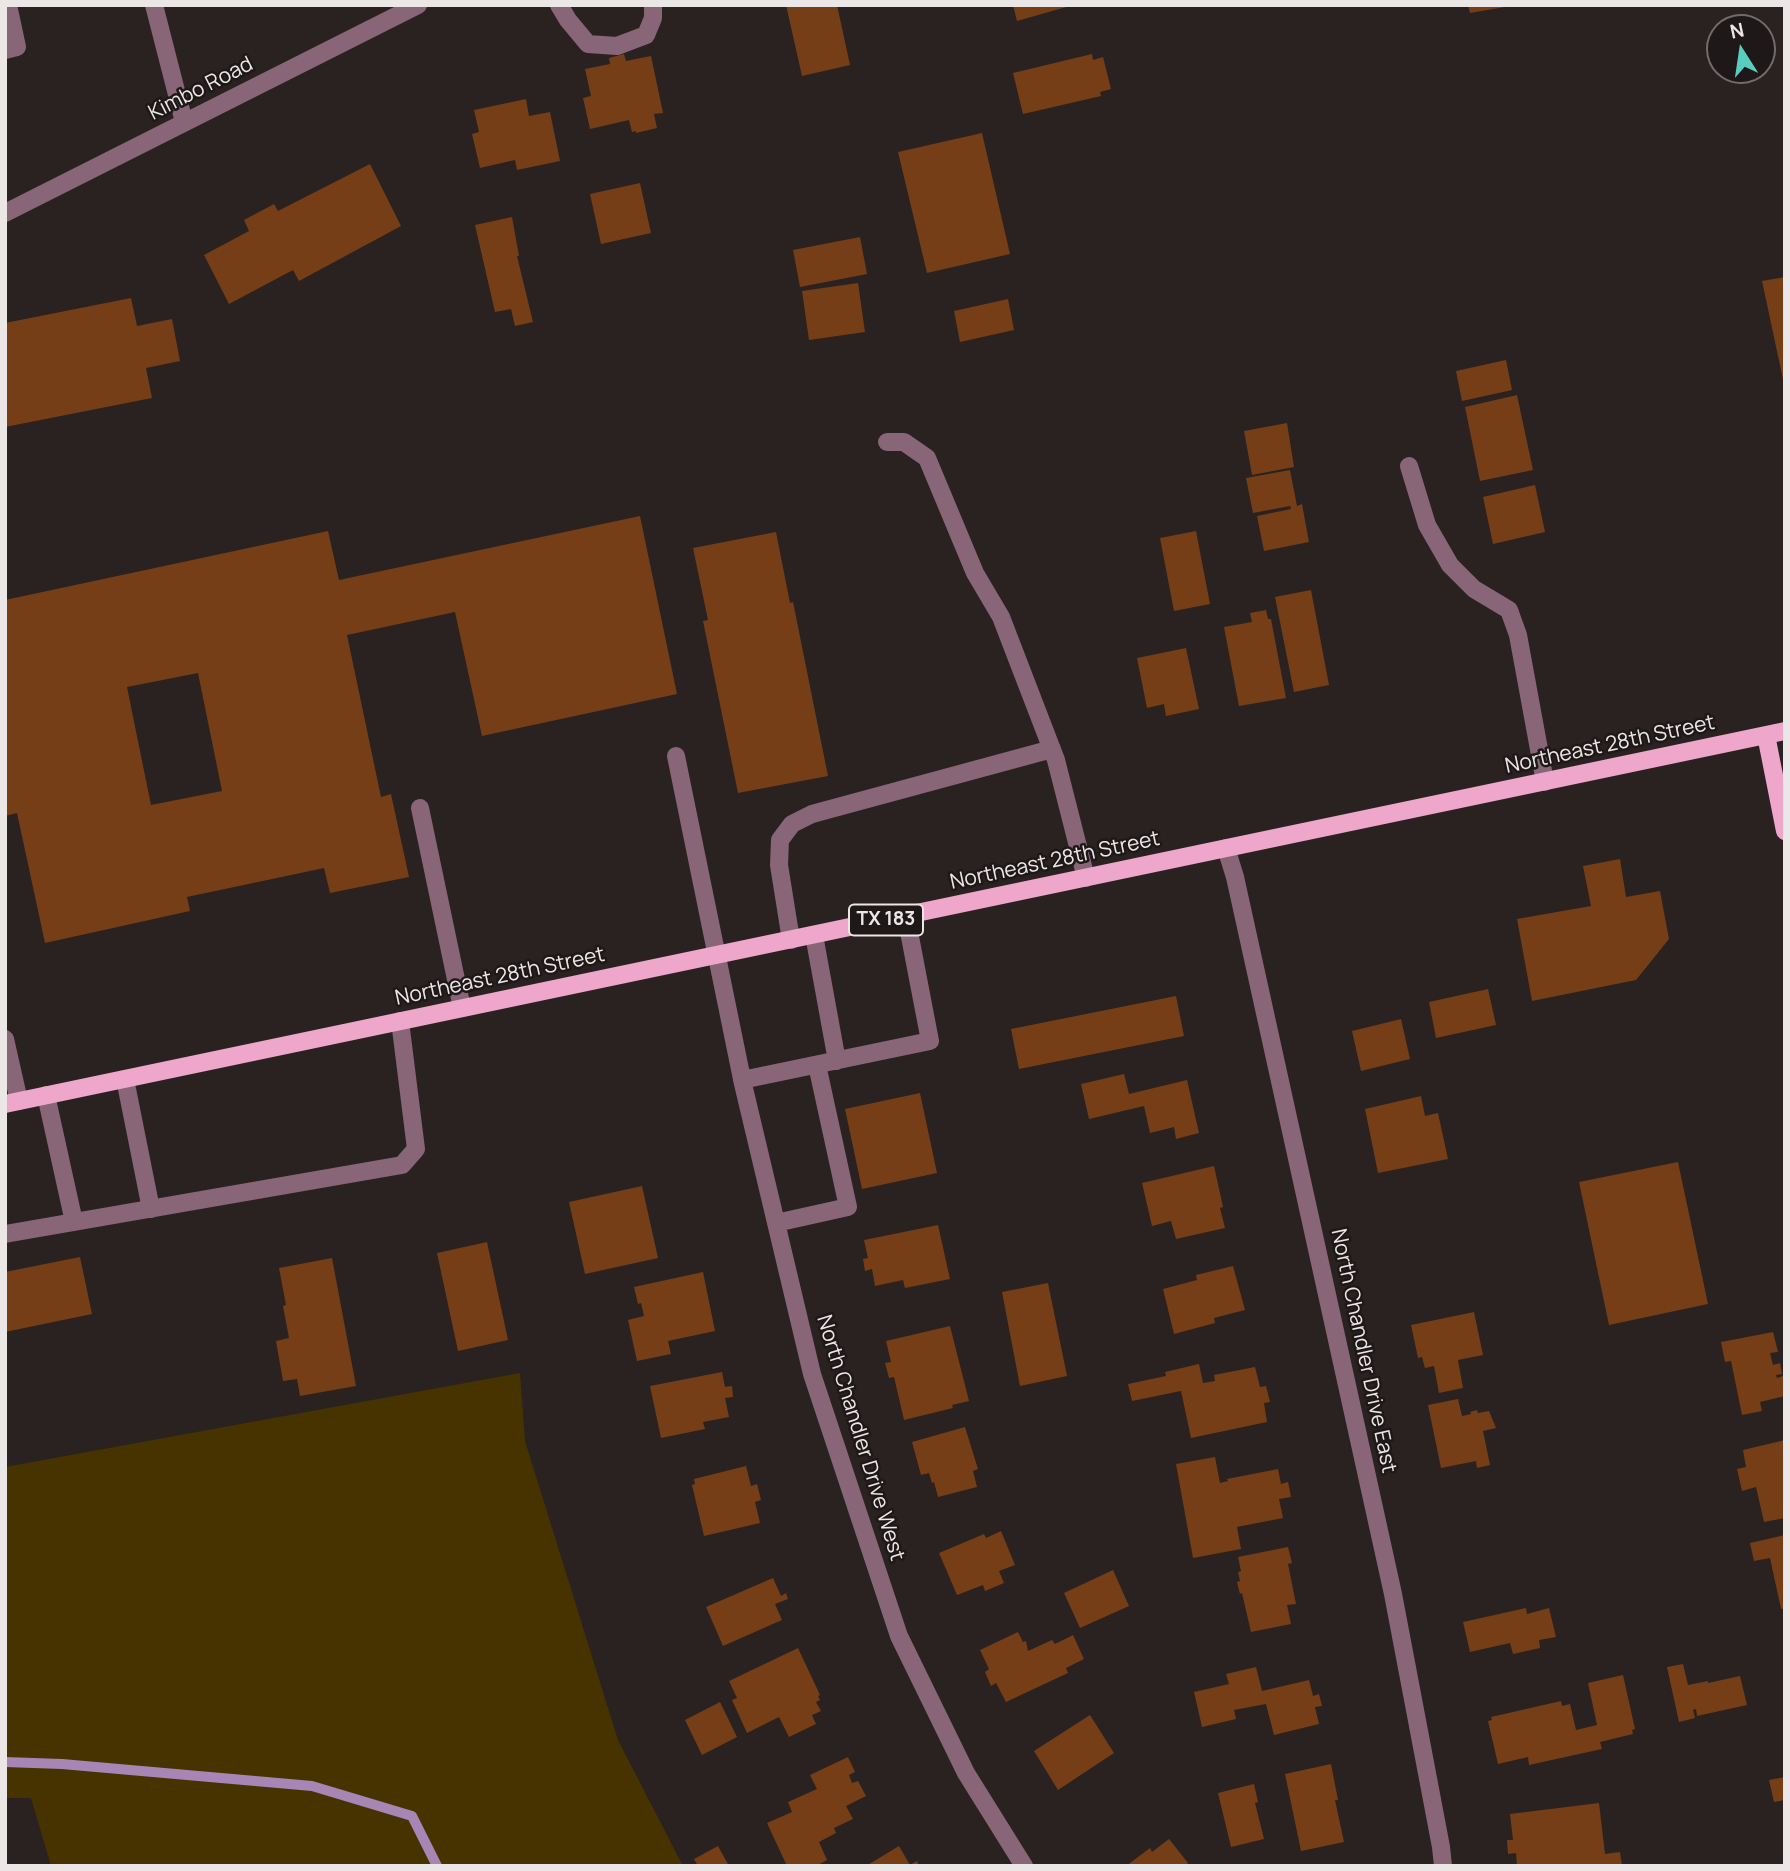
<!DOCTYPE html>
<html>
<head>
<meta charset="utf-8">
<style>
	body { margin:0 }
	#map { position:relative; width:1790px; height:1871px; overflow:hidden; background:#292221; font-family:Manrope,sans-serif }
	canvas { display:block }
	.frame { position:absolute; inset:0; border:7px solid #ece7e7; pointer-events:none }
	.north { position:absolute; left:1706px; top:14px; width:70px; height:70px; box-sizing:border-box; background:#1f1818; border:2px solid #716b6b; border-radius:50%; rotate:348deg; font-size:19px; font-weight:700; line-height:28px; text-align:center; color:#ece7e7 }
	.north::after { content:''; display:block; margin:auto; width:24px; height:32px; background:#59cebe; clip-path:polygon(50% 0,100% 100%,50% 72%,0 100%) }
</style>
</head>
<body>
<div id="map">
<canvas width="1790" height="1871"></canvas>
<div class="frame"></div>
<div class="north">N</div>
</div>
<script>
const context = document.querySelector('canvas').getContext('2d');
context.lineJoin = 'round';
function fillPath(path, color) {
  context.fillStyle = color;
  context.fill(path, 'evenodd');
}
function shape(rows) {
  const path = new Path2D();
  for (const r of rows) {
    path.moveTo(r[0], r[1]);
    for (let i = 2; i < r.length; i += 2) path.lineTo(r[i], r[i + 1]);
  }
  return path;
}
function strokePath(path, color, width, dash) {
  context.strokeStyle = color;
  context.lineWidth = width;
  context.lineCap = dash ? 'butt' : 'round';
  context.setLineDash(dash || []);
  context.stroke(path);
}
function write(font, color, halo, rows, align = 'center') {
  context.font = font + ' Manrope,sans-serif';
  context.lineWidth = 5;
  context.setLineDash([]);
  context.textBaseline = 'middle';
  context.strokeStyle = halo;
  context.fillStyle = color;
  for (const [text, x, y, turn = 0] of rows) {
    context.save();
    context.translate(x, y);
    context.rotate((+turn || 0) * Math.PI / 180);
    context.textAlign = isNaN(turn) ? turn : align;
    if (halo) context.strokeText(text, 0, 0);
    context.fillText(text, 0, 0);
    context.restore();
  }
}
const green = shape([
	[520,1373,525,1441,618,1740,683,1866,51,1866,31,1798,5,1798,5,1467]
]);
const stream = shape([
	[5,1762,62,1764,312,1786,412,1816,437,1866]
]);
const building = shape([
	[786,5,837,5,850,65,802,76],
	[1013,5,1070,5,1070,6,1017,21],
	[1468,5,1505,5,1505,7,1470,13],
	[624,54,626,61,651,56,663,113,654,114,657,128,636,133,636,131,632,132,629,120,590,129,583,98,591,96,585,69,610,64,609,58],
	[1092,54,1093,60,1103,57,1111,89,1100,92,1101,96,1023,114,1013,73],
	[526,99,529,116,550,112,560,161,517,170,515,160,480,168,472,134,479,132,474,110],
	[982,133,1010,254,927,273,898,152],
	[370,164,401,226,299,281,293,270,229,304,204,255,249,231,244,220,274,204,278,211],
	[640,183,651,233,601,244,590,194],
	[512,217,519,256,517,256,533,322,515,326,511,309,495,312,475,225],
	[860,237,867,274,800,287,793,250],
	[1785,277,1785,384,1784,384,1762,281],
	[858,283,865,332,809,340,802,291],
	[131,298,137,326,172,319,180,361,146,368,152,398,5,427,5,323],
	[1008,299,1014,330,960,342,954,311],
	[1506,360,1512,390,1462,401,1456,371],
	[1517,395,1533,470,1480,481,1465,407],
	[1287,423,1294,467,1252,475,1244,431],
	[1290,470,1297,506,1302,504,1309,542,1264,551,1257,516,1291,509,1290,506,1253,513,1246,478],
	[1535,485,1545,532,1493,544,1483,497],
	[640,516,677,694,482,736,455,612,347,635,381,797,391,794,409,877,330,893,324,868,187,897,190,911,45,943,17,813,5,816,5,600,328,531,339,580],
	[198,673,222,791,151,805,127,687],
	[1196,531,1210,604,1174,611,1160,538],
	[776,532,790,603,793,602,828,776,738,793,703,621,708,620,693,548],
	[1311,590,1329,685,1294,692,1275,597],
	[1266,610,1268,619,1271,619,1286,698,1239,706,1224,627,1252,622,1250,613],
	[1186,648,1199,709,1166,716,1164,704,1147,708,1137,658],
	[1620,859,1626,897,1660,891,1669,939,1636,980,1532,1001,1517,919,1591,906,1583,866],
	[1488,989,1496,1025,1436,1038,1429,1002],
	[1176,996,1184,1036,1019,1069,1011,1029],
	[1401,1019,1410,1059,1361,1071,1352,1031],
	[1124,1074,1129,1094,1187,1080,1199,1133,1176,1139,1174,1127,1150,1133,1144,1106,1089,1119,1081,1084],
	[920,1093,937,1173,862,1189,845,1109],
	[1421,1096,1425,1116,1438,1113,1448,1159,1378,1173,1365,1109],
	[1678,1162,1708,1304,1609,1325,1579,1182],
	[1214,1166,1223,1207,1220,1208,1225,1228,1176,1239,1171,1221,1152,1226,1142,1183],
	[642,1186,658,1258,585,1274,569,1202],
	[938,1225,950,1279,905,1288,903,1280,875,1286,872,1269,865,1271,863,1259,868,1258,864,1240],
	[487,1242,508,1340,458,1351,437,1253],
	[80,1257,92,1314,5,1332,5,1272],
	[332,1258,356,1386,300,1396,297,1379,283,1381,276,1341,289,1338,283,1306,286,1305,279,1268],
	[1233,1266,1245,1310,1214,1318,1215,1323,1174,1334,1163,1289,1197,1280,1196,1275],
	[703,1272,715,1331,668,1341,671,1354,637,1361,628,1320,644,1316,641,1303,638,1304,634,1287],
	[1048,1283,1067,1376,1020,1386,1002,1292],
	[1474,1312,1483,1355,1458,1360,1463,1388,1439,1393,1434,1366,1425,1368,1422,1357,1418,1358,1411,1325],
	[950,1326,969,1401,952,1405,953,1408,904,1420,894,1377,889,1378,885,1363,891,1362,886,1341],
	[1773,1332,1778,1352,1770,1353,1773,1365,1780,1363,1782,1374,1776,1375,1777,1378,1783,1376,1785,1396,1760,1402,1762,1411,1742,1415,1731,1361,1725,1362,1721,1342],
	[1199,1364,1203,1383,1215,1381,1214,1375,1255,1367,1260,1387,1266,1386,1270,1402,1264,1403,1267,1422,1191,1438,1181,1391,1132,1401,1128,1384,1166,1376,1165,1372],
	[722,1372,725,1387,732,1386,733,1397,725,1398,729,1417,703,1422,705,1429,661,1438,650,1386],
	[1458,1399,1462,1416,1471,1414,1470,1412,1477,1410,1478,1413,1489,1411,1496,1428,1483,1431,1490,1465,1477,1468,1476,1461,1441,1468,1428,1405],
	[965,1427,978,1469,973,1471,977,1487,938,1497,934,1482,932,1483,929,1473,921,1475,912,1442],
	[1785,1440,1785,1509,1783,1509,1785,1518,1764,1522,1756,1487,1742,1491,1737,1469,1746,1467,1743,1450],
	[1215,1457,1220,1483,1228,1481,1227,1479,1278,1469,1281,1484,1288,1482,1291,1497,1279,1499,1283,1518,1237,1527,1241,1549,1193,1558,1176,1464],
	[746,1466,751,1486,757,1484,761,1500,755,1502,760,1523,704,1536,692,1485,695,1484,694,1479],
	[1001,1531,1015,1565,999,1571,1004,1583,985,1591,983,1585,957,1595,939,1553,984,1534,986,1538],
	[1785,1535,1785,1608,1781,1609,1770,1558,1754,1561,1750,1543],
	[1288,1547,1292,1563,1288,1564,1296,1604,1287,1605,1291,1624,1251,1632,1242,1593,1240,1594,1237,1582,1240,1581,1238,1572,1241,1571,1238,1557],
	[1113,1570,1129,1606,1080,1628,1064,1593],
	[773,1578,781,1596,786,1593,788,1599,775,1604,782,1620,723,1646,706,1607],
	[1526,1608,1527,1614,1549,1608,1556,1637,1539,1640,1540,1648,1513,1654,1510,1643,1470,1652,1463,1622],
	[1018,1632,1023,1642,1026,1641,1028,1651,1052,1640,1055,1644,1073,1635,1084,1659,1066,1668,1068,1673,1006,1702,996,1683,991,1686,985,1672,989,1669,980,1650],
	[798,1648,820,1695,818,1696,820,1700,816,1702,821,1711,812,1715,816,1724,789,1737,779,1717,747,1733,732,1700,737,1698,729,1681],
	[1683,1664,1688,1685,1708,1681,1708,1683,1740,1676,1747,1705,1697,1716,1696,1709,1693,1710,1695,1718,1679,1722,1667,1667],
	[1256,1667,1262,1691,1309,1680,1313,1696,1319,1694,1322,1706,1315,1707,1319,1724,1274,1735,1266,1704,1234,1710,1236,1719,1202,1727,1194,1692,1229,1684,1226,1674],
	[1623,1675,1635,1729,1632,1730,1633,1734,1600,1742,1602,1749,1529,1765,1528,1757,1498,1764,1488,1721,1492,1720,1491,1717,1561,1701,1562,1706,1570,1704,1576,1730,1597,1725,1588,1683],
	[720,1702,737,1737,702,1755,685,1720],
	[1090,1715,1114,1753,1058,1790,1034,1751],
	[848,1757,855,1772,849,1775,852,1783,858,1781,866,1796,846,1806,853,1819,834,1828,836,1833,819,1842,827,1860,816,1866,787,1866,767,1823,792,1812,788,1802,817,1789,810,1775],
	[1331,1764,1338,1800,1335,1800,1344,1842,1301,1851,1285,1774],
	[1785,1777,1785,1800,1774,1802,1769,1780],
	[1254,1784,1258,1802,1255,1803,1264,1839,1231,1847,1218,1793],
	[1599,1803,1605,1854,1620,1852,1622,1866,1517,1866,1516,1853,1508,1854,1507,1840,1513,1840,1510,1814],
	[1169,1839,1188,1863,1185,1866,1126,1866,1150,1848,1152,1852],
	[718,1846,729,1866,698,1866,694,1859],
	[899,1846,910,1865,917,1861,919,1866,866,1866]
]);
const minor = shape([
	[154,5,184,122],
	[559,5,568,20,588,44,617,46,646,35,653,18,653,5],
	[5,50,17,47,8,5],
	[5,213,418,5],
	[887,442,904,442,927,458,975,573,1001,617,1056,760,1086,878],
	[1409,466,1427,525,1450,565,1474,589,1509,610,1518,635,1545,782],
	[676,756,743,1084,812,1374,899,1636,966,1773,1024,1866],
	[420,808,462,1008],
	[1226,848,1235,877,1393,1594,1441,1847,1443,1866],
	[814,935,837,1061],
	[791,940,779,865,780,840,792,824,812,814,1052,749],
	[5,1039,19,1101],
	[125,1079,151,1209],
	[742,1080,930,1041,906,916],
	[46,1095,74,1222],
	[776,1223,848,1207,817,1065],
	[5,1234,402,1165,416,1149,400,1021]
]);
const major = shape([
	[1766,735,1785,831],
	[5,1104,1785,731]
]);
const shields = [
	[886,920,74]
];
const shieldNames = [
	["TX 183",886,920]
];
const streetNames = [
	["Kimbo Road",201,89,-27],
	["Northeast 28th Street",1610,745,-12],
	["Northeast 28th Street",1055,861,-12],
	["Northeast 28th Street",500,977,-12],
	["North Chandler Drive East",1363,1351,78],
	["North Chandler Drive West",860,1438,73]
];
fillPath(green, '#463300');
strokePath(stream, '#a785b5', 10);
fillPath(building, '#753e16');
strokePath(minor, '#886577', 18);
strokePath(major, '#efa6cb', 18);
for (const [x, y, w] of shields) {
  const box = new Path2D();
  box.roundRect(x - w / 2, y - 15.5, w, 31, 5);
  context.fillStyle = '#1f1818';
  context.fill(box);
  strokePath(box, '#ece7e7', 2);
}
write('bold 19px', '#ece7e7', null, shieldNames);
write('21px', '#ece7e7', '#1f1818', streetNames);
</script>
</body>
</html>
